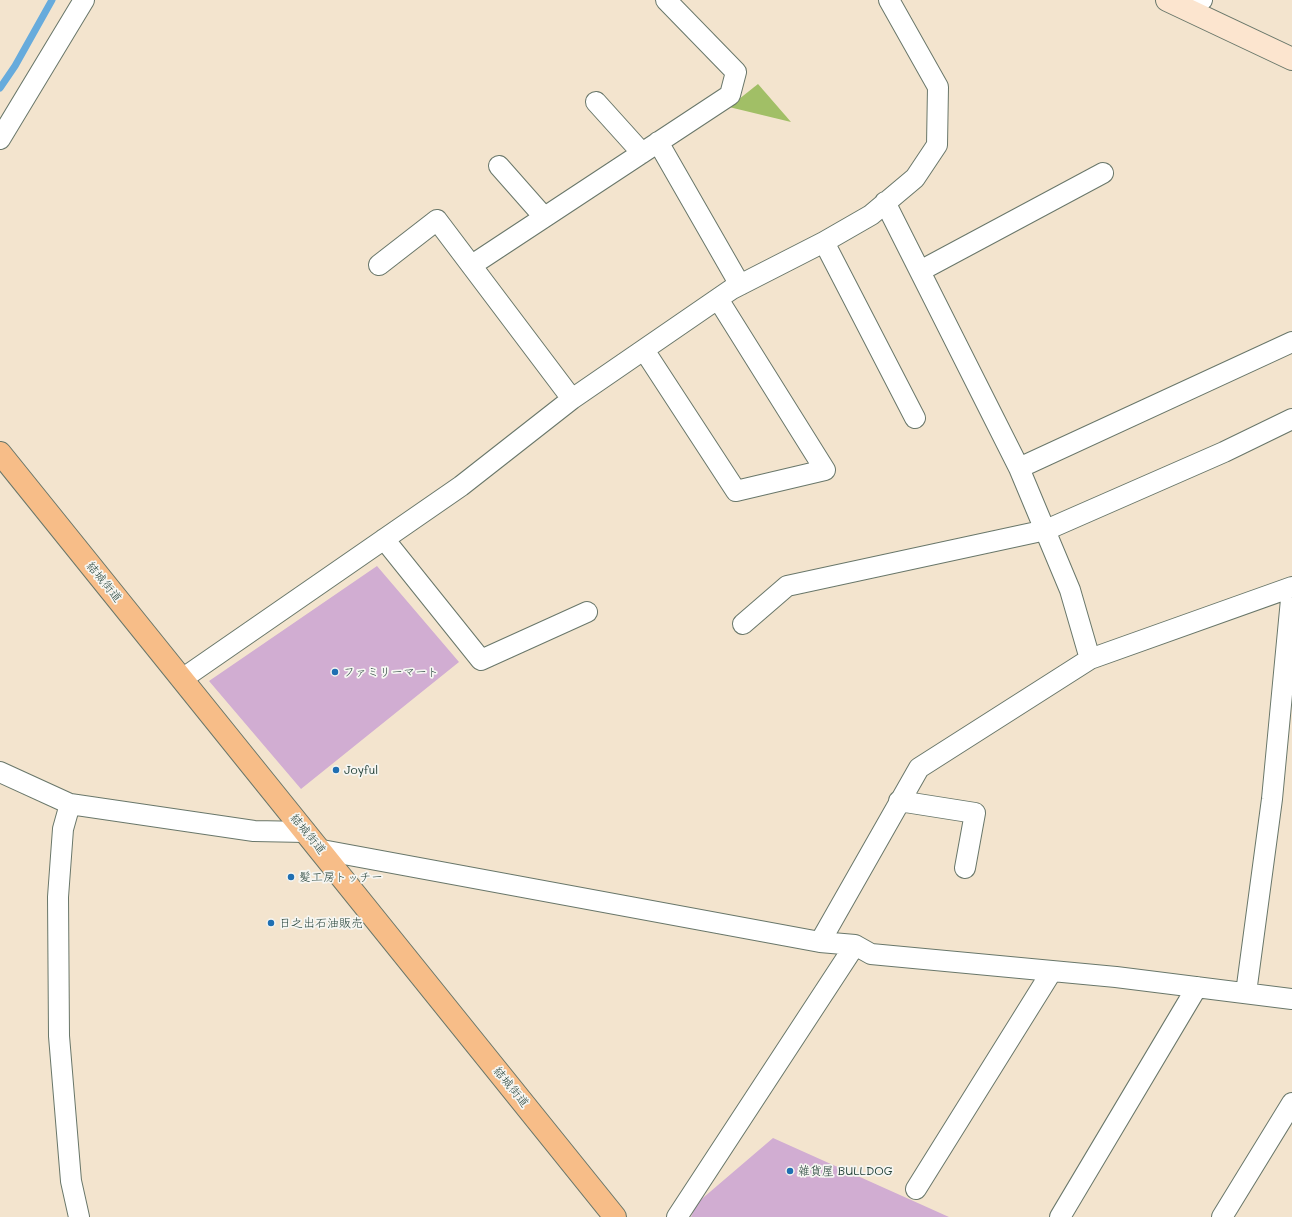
<!DOCTYPE html>
<html>
<head>
<meta charset="utf-8">
<style>
	body { margin:0 }
	canvas { display:block; background:#f3e4ce }
</style>
</head>
<body>
<canvas width="1292" height="1217"></canvas>
<script>
const context = document.querySelector('canvas').getContext('2d');
context.lineJoin = 'round';
function fillPath(path, color) {
  context.fillStyle = color;
  context.fill(path, 'evenodd');
}
function shape(rows) {
  const path = new Path2D();
  for (const r of rows) {
    path.moveTo(r[0], r[1]);
    for (let i = 2; i < r.length; i += 2) path.lineTo(r[i], r[i + 1]);
  }
  return path;
}
function strokePath(path, color, width, dash) {
  context.strokeStyle = color;
  context.lineWidth = width;
  context.lineCap = dash ? 'butt' : 'round';
  context.setLineDash(dash || []);
  context.stroke(path);
}
function write(font, color, halo, rows, align = 'center') {
  context.font = font + ' Mali,"Klee One",sans-serif';
  context.lineWidth = 3.5;
  context.setLineDash([]);
  context.textBaseline = 'middle';
  context.strokeStyle = halo;
  context.fillStyle = color;
  for (const [text, x, y, turn = 0] of rows) {
    context.save();
    context.translate(x, y);
    context.rotate((+turn || 0) * Math.PI / 180);
    context.textAlign = isNaN(turn) ? turn : align;
    if (halo) context.strokeText(text, 0, 0);
    context.fillText(text, 0, 0);
    context.restore();
  }
}
const green = shape([
	[758,84,791,122,729,107]
]);
const stream = shape([
	[0,88,15,66,52,0]
]);
const building = shape([
	[377,566,459,662,301,789,209,681],
	[773,1138,949,1217,691,1217,697,1203]
]);
const street = shape([
	[1188,10,1202,0],
	[596,102,642,153],
	[0,139,84,0],
	[658,142,740,285],
	[499,166,544,217],
	[824,242,915,418],
	[379,265,437,220,572,399],
	[472,265,730,95,736,72,666,0],
	[920,271,1103,173],
	[644,350,736,491,825,470,718,299],
	[1019,468,1292,342],
	[384,539,481,660,587,612],
	[743,624,787,586,1046,530,1224,452,1292,419],
	[1090,659,1292,587],
	[182,679,461,486,572,399,732,289,824,242,871,215,915,178,937,145,938,87,889,0],
	[0,772,70,804,254,831,306,832],
	[899,801,975,813,965,868],
	[70,804,63,829,58,897,59,1036,71,1181,79,1217],
	[322,850,820,942,855,945,871,954,1116,977,1292,999],
	[820,942,919,768,1090,659,1070,590,1019,468,885,202],
	[1246,993,1272,799,1292,589],
	[916,1189,1052,971],
	[677,1217,855,945],
	[1060,1217,1197,987],
	[1222,1217,1292,1103]
]);
const secondary = shape([
	[1167,0,1292,59]
]);
const highway = shape([
	[0,453,615,1217]
]);
const markers = [
	[335,672,4,"#1f6fb2"],
	[336,770,4,"#1f6fb2"],
	[291,877,4,"#1f6fb2"],
	[271,923,4,"#1f6fb2"],
	[790,1171,4,"#1f6fb2"]
];
const streetNames = [
	["結城街道",104,582,51],
	["結城街道",308,834,51],
	["結城街道",511,1087,51]
];
const poiNames = [
	["ファミリーマート",343,672],
	["Joyful",344,770],
	["髪工房トッチー",299,877],
	["日之出石油販売",279,923],
	["雑貨屋 BULLDOG",798,1171]
];
fillPath(green, '#a1bf66');
strokePath(stream, '#67abdc', 7);
fillPath(building, '#d1add2');
strokePath(street, '#69776a', 22);
strokePath(secondary, '#69776a', 24);
strokePath(highway, '#69776a', 24);
strokePath(street, '#fff', 20);
strokePath(secondary, '#fce5cf', 22);
strokePath(highway, '#f7bd88', 22);
for (const [x, y, r, color] of markers) {
  const dot = new Path2D();
  dot.arc(x, y, r, 0, 2 * Math.PI);
  context.fillStyle = color;
  context.fill(dot);
  strokePath(dot, '#f6f6f2', 1.5);
}
write('12px', '#1f3d34', '#f6f6f2', streetNames);
write('12px', '#1f3d34', '#f6f6f2', poiNames, 'left');
</script>
</body>
</html>
